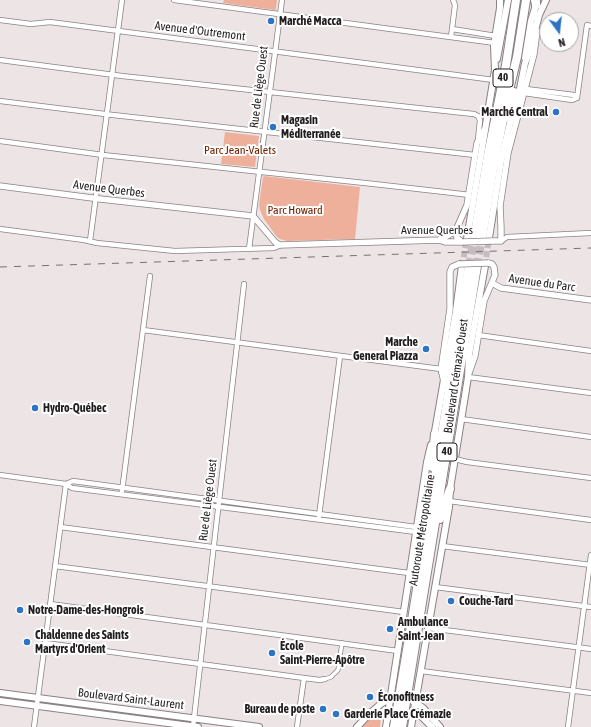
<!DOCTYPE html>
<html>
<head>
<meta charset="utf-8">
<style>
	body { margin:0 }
	#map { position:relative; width:591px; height:727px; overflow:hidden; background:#ede4e6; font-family:"Asap Condensed",sans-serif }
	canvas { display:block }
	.north { position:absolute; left:539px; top:12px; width:40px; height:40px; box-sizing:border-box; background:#fff; border:1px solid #a7a5a6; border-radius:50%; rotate:165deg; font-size:11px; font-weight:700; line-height:16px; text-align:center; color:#221e20 }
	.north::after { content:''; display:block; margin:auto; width:14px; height:18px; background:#2d74c5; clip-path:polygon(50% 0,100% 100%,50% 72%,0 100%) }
</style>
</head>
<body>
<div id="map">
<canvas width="591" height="727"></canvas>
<div class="north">N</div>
</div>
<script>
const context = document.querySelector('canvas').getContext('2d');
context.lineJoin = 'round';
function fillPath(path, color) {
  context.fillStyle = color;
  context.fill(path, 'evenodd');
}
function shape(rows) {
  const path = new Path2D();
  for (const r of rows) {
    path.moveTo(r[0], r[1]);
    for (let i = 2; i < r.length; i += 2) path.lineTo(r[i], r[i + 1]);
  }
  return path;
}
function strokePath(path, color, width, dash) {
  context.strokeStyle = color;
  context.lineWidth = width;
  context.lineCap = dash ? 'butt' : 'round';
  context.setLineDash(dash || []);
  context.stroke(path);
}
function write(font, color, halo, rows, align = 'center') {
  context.font = font + ' "Asap Condensed",sans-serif';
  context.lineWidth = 4;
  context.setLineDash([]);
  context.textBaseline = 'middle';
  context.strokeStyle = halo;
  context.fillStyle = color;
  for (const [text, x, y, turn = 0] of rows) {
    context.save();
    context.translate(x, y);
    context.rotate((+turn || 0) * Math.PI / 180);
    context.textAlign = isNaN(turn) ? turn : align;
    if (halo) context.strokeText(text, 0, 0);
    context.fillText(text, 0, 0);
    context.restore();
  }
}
const green = shape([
	[224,0,277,0,276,9,275,10,223,3],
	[225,132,259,136,255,167,221,164],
	[264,176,360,187,355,239,287,241,280,239,277,237,264,219,260,210,259,205,263,177],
	[382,708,380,727,362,727,377,711]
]);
const secondaryTunnel = shape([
	[462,266,467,239],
	[485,266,489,238]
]);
const motorwayTunnel = shape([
	[469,266,474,239],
	[477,266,482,239]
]);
const pedestrian = shape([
	[325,679,331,677,338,670,342,643]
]);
const minor = shape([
	[174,0,495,43],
	[0,20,31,24,50,22,494,80],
	[452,29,496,36],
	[451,37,455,5,453,0],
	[0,60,122,76,464,113,474,114,478,116,480,120,478,140],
	[526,89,574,95,577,98],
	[524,93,572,100,577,98],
	[577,98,587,25,591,26],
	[0,101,113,115,475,155],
	[0,141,103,155,374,184,462,194,469,195],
	[0,229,84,240,97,243,175,251,274,248,281,245],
	[90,241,122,0],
	[501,241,507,237,591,233],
	[249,249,282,0],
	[143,330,441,369],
	[478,335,591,351],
	[468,377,591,393],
	[461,419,591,437],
	[455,459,467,462,591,478],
	[0,475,66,484,73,481,416,527],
	[66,484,72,488,416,532],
	[122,491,150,276],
	[449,501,591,520],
	[319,516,340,356],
	[60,527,409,573],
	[442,546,591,565],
	[55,566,404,612],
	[435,587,591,607],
	[50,604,398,651],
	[429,628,591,649],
	[45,643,304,678,320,680,325,679],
	[421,671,591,693],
	[34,727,66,484],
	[193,727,244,284],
	[297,727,304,678],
	[568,727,591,555]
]);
const tertiary = shape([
	[0,186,100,199,253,216,275,242,278,244,281,245,439,240,445,242,462,242],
	[439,240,449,235,456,230],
	[492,241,501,241,501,227,500,206,508,153,527,81,534,54,537,31],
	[462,242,457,238,456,230,467,205,477,143,484,130],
	[492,283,501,288,591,300],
	[469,373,475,356,484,301,495,275,494,267,492,264,488,263],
	[444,382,441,369,450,309,450,272,452,267,459,264]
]);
const secondary = shape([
	[525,58,531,21,537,2],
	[497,59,508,0],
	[489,238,501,161,511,119,517,104,525,63,530,50,539,15,546,0],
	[467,239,495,70,494,45,500,8,500,0],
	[434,437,456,311,462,266],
	[0,693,259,727],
	[410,700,416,703,423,708,440,727],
	[0,701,198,727],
	[412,711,422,717,432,727],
	[357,727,369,714,382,703,390,699,395,698],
	[386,727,427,462,431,445],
	[411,727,449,507,450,489,468,377,469,355,485,266]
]);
const motorway = shape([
	[535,0,536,5],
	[511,119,514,92],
	[474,239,488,155,506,65,516,0],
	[482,239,493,169,510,86,517,57,526,0],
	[432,467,435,434],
	[440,519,450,489],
	[411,626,469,266],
	[418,627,477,266]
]);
const rail = shape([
	[0,267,591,248]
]);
const tertiaryBridge = shape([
	[462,242,492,241],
	[459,264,488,263]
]);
const motorwayBridge = shape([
	[394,727,411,626],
	[402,727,418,627]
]);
const markers = [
	[271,21,4,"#2d74c5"],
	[556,112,4,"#2d74c5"],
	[273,127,4,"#2d74c5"],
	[426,349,4,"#2d74c5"],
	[35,408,4,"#2d74c5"],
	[451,601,4,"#2d74c5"],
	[20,610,4,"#2d74c5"],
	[390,629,4,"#2d74c5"],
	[27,642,4,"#2d74c5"],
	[272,653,4,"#2d74c5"],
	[370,697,4,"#2d74c5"],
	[323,709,4,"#2d74c5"],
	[336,714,4,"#2d74c5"]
];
const shields = [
	[503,78,20],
	[447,452,20]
];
const shieldNames = [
	["40",503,78],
	["40",447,452]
];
const poiNames = [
	["Marché Macca",279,21],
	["Marché Central",548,112,"right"],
	["Magasin",281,120],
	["Méditerranée",281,134],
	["Marche",418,342,"right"],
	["General Piazza",418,356,"right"],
	["Hydro-Québec",43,408],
	["Couche-Tard",459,601],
	["Notre-Dame-des-Hongrois",28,610],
	["Ambulance",398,622],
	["Saint-Jean",398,636],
	["Chaldenne des Saints",35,635],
	["Martyrs d'Orient",35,649],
	["École",280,646],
	["Saint-Pierre-Apôtre",280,660],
	["Éconofitness",378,697],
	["Bureau de poste",315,709,"right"],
	["Garderie Place Crémazie",344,714]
];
const streetNames = [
	["Avenue d'Outremont",200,31,7],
	["Rue de Liège Ouest",259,87,-83],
	["Avenue Querbes",109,189,7],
	["Avenue Querbes",437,230],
	["Avenue du Parc",542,283,8],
	["Boulevard Crémazie Ouest",456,376,-82],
	["Rue de Liège Ouest",208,500,-83],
	["Autoroute Métropolitaine",422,530,-81],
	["Boulevard Saint-Laurent",131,699,7]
];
const parkNames = [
	["Parc Jean-Valets",240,150],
	["Parc Howard",295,210]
];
fillPath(green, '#efb09b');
strokePath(secondaryTunnel, '#c4bcbe', 6, [6, 3]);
strokePath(motorwayTunnel, '#c4bcbe', 8, [8, 4]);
strokePath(pedestrian, '#8b8285', 5);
strokePath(minor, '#8b8285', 6);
strokePath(tertiary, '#8b8285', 7);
strokePath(secondary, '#8b8285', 8);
strokePath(motorway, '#8b8285', 10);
strokePath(pedestrian, '#fff', 3.5);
strokePath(minor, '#fff', 4.5);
strokePath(tertiary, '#fff', 5.5);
strokePath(secondary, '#fff', 6);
strokePath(motorway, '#fff', 8);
strokePath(rail, '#767072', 1, [7, 7]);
strokePath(tertiaryBridge, '#8b8285', 7, []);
strokePath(motorwayBridge, '#8b8285', 10, []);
strokePath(tertiaryBridge, '#fff', 5.5);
strokePath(motorwayBridge, '#fff', 8);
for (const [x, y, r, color] of markers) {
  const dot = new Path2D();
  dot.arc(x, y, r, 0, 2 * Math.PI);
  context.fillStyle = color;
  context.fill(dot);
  strokePath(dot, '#fff', 1.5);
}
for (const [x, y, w] of shields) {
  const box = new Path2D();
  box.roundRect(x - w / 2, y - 9, w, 18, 3);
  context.fillStyle = '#fff';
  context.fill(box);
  strokePath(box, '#221e20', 1);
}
write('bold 11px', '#221e20', null, shieldNames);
write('bold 12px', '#221e20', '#fff', poiNames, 'left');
write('12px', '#221e20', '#fff', streetNames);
write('12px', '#702100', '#fff', parkNames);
</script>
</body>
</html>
